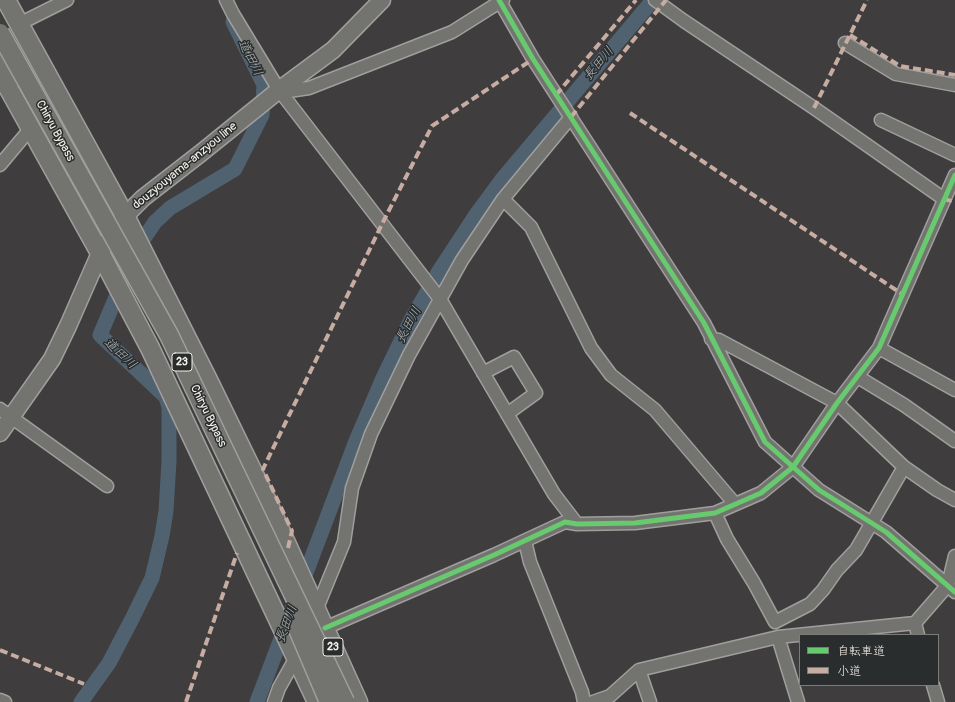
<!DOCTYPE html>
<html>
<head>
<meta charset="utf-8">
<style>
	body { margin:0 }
	#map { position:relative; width:955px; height:702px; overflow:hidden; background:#3f3d3e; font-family:Pangolin,"Klee One",sans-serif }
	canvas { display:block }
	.legend { position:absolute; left:799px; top:634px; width:140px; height:52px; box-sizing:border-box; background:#2a2d2e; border:1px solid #7b7b78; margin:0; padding:5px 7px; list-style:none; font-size:12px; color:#f4f1e8 }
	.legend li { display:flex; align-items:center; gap:8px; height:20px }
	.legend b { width:20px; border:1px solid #7b7b78 }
</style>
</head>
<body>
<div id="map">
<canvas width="955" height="702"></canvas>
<ul class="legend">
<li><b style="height:5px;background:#67ca6e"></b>自転車道</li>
<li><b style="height:5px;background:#c7aca2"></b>小道</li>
</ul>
</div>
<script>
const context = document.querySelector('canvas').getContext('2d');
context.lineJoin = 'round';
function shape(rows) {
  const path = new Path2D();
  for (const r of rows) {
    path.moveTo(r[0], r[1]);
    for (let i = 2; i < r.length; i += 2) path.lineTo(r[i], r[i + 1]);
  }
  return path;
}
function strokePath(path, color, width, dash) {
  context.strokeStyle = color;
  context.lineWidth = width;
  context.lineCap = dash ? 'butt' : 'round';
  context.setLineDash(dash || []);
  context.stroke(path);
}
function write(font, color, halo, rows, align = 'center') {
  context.font = font + ' Pangolin,"Klee One",sans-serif';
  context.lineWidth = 3;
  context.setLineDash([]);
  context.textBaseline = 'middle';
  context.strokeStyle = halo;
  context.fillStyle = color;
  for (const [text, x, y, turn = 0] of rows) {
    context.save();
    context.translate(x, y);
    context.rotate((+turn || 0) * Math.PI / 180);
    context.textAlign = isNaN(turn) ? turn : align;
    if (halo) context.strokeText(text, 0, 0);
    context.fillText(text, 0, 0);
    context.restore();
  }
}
const river = shape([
	[81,702,109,663,132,619,152,578,162,536,166,511,169,461,169,407,166,397,100,335,136,250,155,222,170,208,235,169,262,115,264,85,233,22],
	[257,702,356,441,383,378,411,320,439,271,475,216,503,178,653,0]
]);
const minor = shape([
	[226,0,233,14,279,90,440,299,554,494,577,524],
	[499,0,533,59,704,323,765,442,819,490,886,532,955,592],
	[655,0,684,21,814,108,944,199],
	[19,24,67,0],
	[845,43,896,74,955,85],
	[282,92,309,88,452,32,503,0],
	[881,120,955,155],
	[0,165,31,128],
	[503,199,531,227,591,348,611,375,655,410,735,504],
	[711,339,719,340,837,403,904,467,937,490,955,500],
	[879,348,955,390],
	[483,373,514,357,536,393,507,414],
	[858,377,904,405,955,441],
	[0,409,107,486],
	[715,513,727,539,754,583,775,622,810,604,823,590,837,570,856,550,904,467],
	[525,541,530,562,582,692,584,702],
	[315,613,344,542,352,488,371,434,409,355,462,260,503,199,571,117],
	[915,623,918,635],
	[325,628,494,555,565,522,577,524,635,523,715,513,761,493,793,467,837,403,879,348,955,175],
	[778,637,798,702],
	[639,670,650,702],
	[933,685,938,702],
	[0,700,5,702],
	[274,702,279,688,298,654],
	[593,702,610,696,639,670,778,637,915,623,948,585,955,556]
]);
const major = shape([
	[0,433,52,359,68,326,100,253,125,216,143,198,201,153,279,90,333,50,382,0]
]);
const highway = shape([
	[6,0,125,216,208,380,268,503,358,702],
	[0,52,16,77],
	[0,73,100,253,150,348,317,702]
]);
const highwayBridge = shape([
	[0,33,169,335,345,702],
	[297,627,329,702]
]);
const quiet = shape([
	[850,35,900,66,955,75],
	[556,95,636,0],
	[814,108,867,0],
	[630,113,902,294],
	[571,117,666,0],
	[944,199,955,202],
	[288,548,292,531,263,469,382,224,432,126,533,59],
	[0,650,84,684],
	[186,702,237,553]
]);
const cycleway = shape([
	[499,0,533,59,704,323,765,442,819,490,886,532,955,592],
	[325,628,494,555,565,522,577,524,635,523,715,513,761,493,793,467,837,403,879,348,955,175]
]);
const shields = [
	[182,362,20],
	[333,647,20]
];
const shieldNames = [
	["23",182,362],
	["23",333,647]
];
const streetNames = [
	["Chiryu Bypass",55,131,61],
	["douzyouyama-anzyou line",185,166,-39],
	["Chiryu Bypass",208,416,64]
];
const waterNames = [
	["道田川",250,58,63],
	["長田川",599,64,-50],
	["長田川",409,325,-62],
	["道田川",120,354,43],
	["長田川",287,624,-69]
];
strokePath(river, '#506170', 15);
strokePath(minor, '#a09f9e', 15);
strokePath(major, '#a09f9e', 19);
strokePath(highway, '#a09f9e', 21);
strokePath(minor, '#737370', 12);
strokePath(major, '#737370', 16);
strokePath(highway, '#737370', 18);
strokePath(highwayBridge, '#a09f9e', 21, []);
strokePath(highwayBridge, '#737370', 18);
strokePath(quiet, '#c7aca2', 4, [8, 4]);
strokePath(cycleway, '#67ca6e', 5);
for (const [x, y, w] of shields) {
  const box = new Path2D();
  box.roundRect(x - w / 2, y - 9, w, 18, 3);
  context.fillStyle = '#2a2d2e';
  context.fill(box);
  strokePath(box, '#f4f1e8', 1);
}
write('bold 11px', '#f4f1e8', null, shieldNames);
write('12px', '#f4f1e8', '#2a2d2e', streetNames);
write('italic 13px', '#b3b9ba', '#2a2d2e', waterNames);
</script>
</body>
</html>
